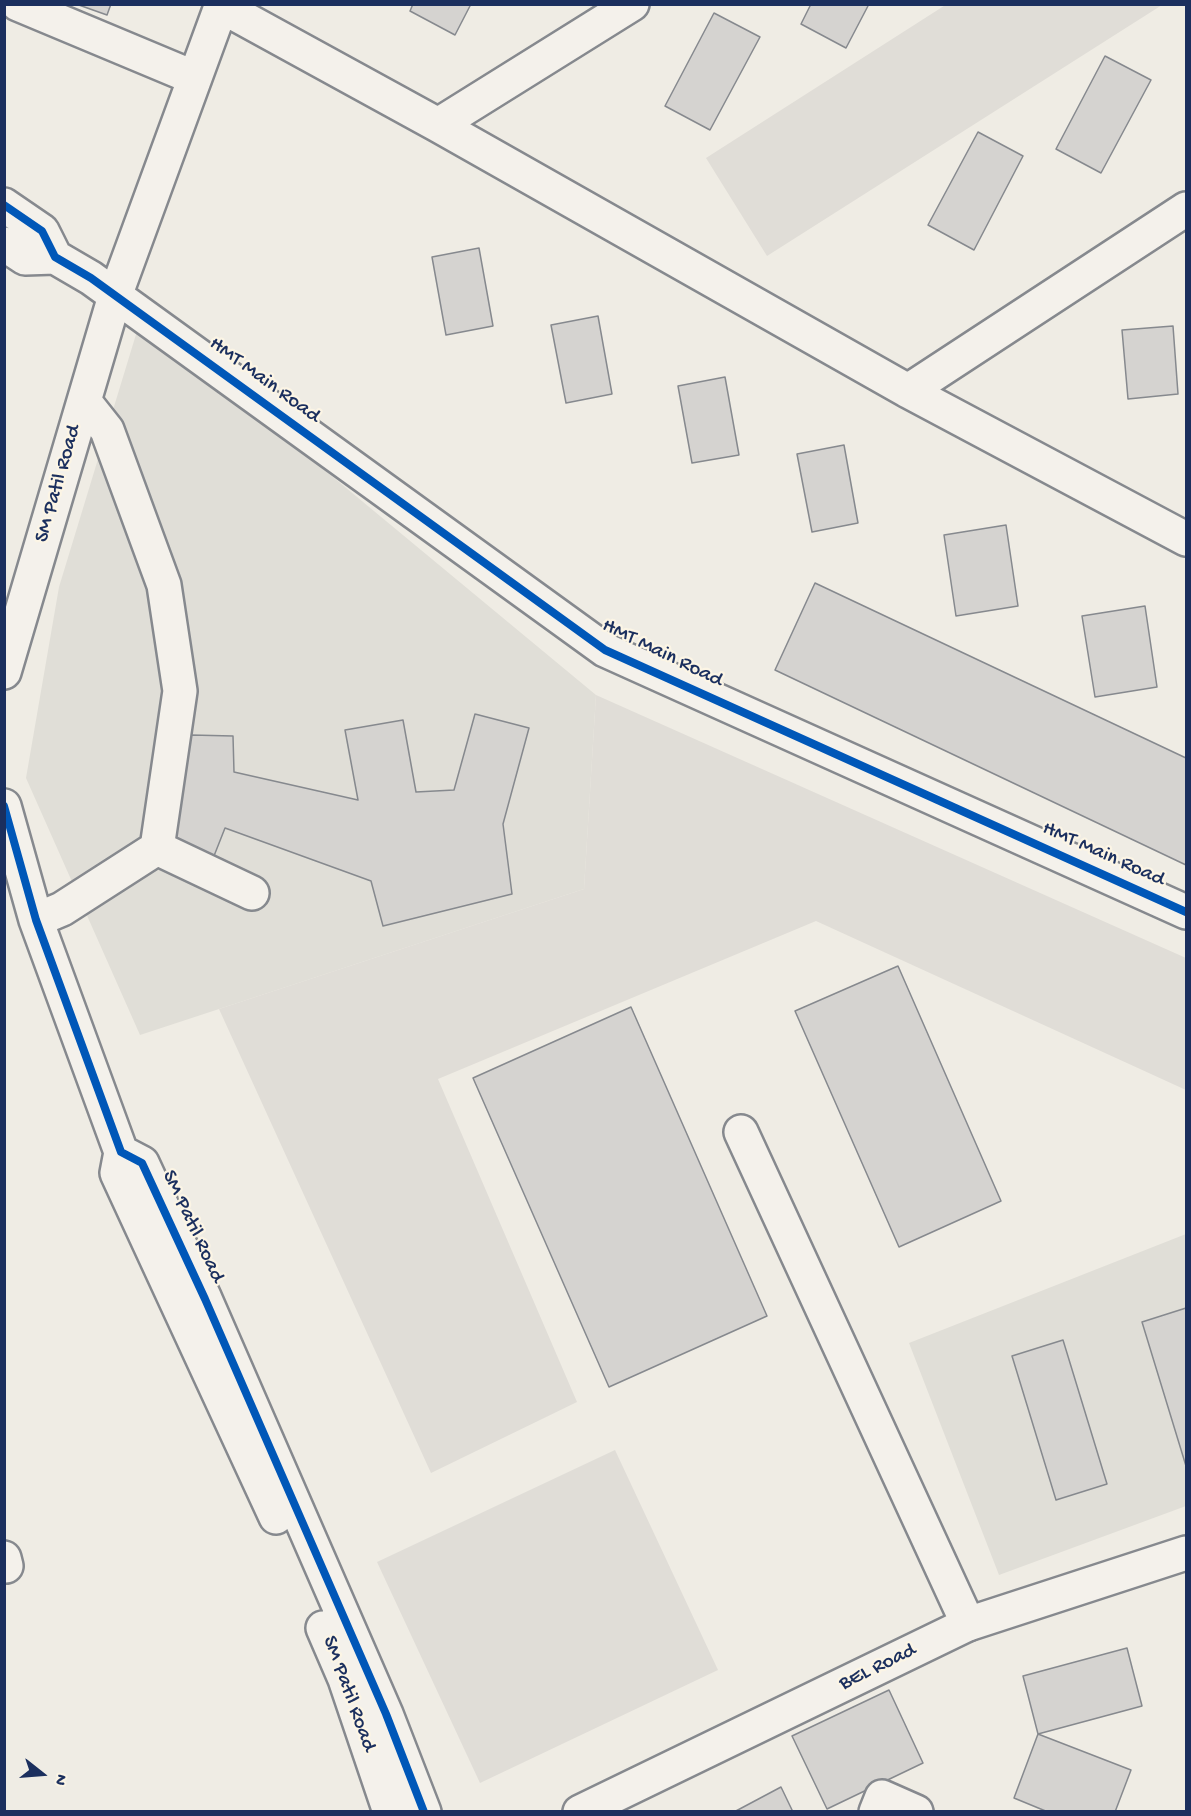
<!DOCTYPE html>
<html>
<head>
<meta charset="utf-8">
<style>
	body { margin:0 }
	#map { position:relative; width:1191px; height:1816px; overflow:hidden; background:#efece4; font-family:"Gochi Hand",sans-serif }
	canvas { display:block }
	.frame { position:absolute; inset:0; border:6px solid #1b2f5e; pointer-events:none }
	.north { position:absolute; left:12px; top:1744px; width:60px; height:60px; -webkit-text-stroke:4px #fcf5e5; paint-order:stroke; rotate:107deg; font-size:16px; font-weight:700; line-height:24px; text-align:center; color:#1b2f5e }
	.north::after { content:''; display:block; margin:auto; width:21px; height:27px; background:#1b2f5e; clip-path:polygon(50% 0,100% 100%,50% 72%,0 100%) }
</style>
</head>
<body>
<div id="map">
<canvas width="1191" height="1816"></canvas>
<div class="frame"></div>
<div class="north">N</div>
</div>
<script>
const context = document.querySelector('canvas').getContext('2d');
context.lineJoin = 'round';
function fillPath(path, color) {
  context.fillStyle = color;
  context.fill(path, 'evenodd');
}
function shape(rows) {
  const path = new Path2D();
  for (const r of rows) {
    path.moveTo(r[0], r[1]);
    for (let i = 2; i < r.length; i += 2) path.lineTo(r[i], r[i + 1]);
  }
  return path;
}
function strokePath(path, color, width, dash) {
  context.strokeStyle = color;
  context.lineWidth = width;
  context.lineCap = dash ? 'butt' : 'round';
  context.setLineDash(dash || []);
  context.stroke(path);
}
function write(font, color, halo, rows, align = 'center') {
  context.font = font + ' "Gochi Hand",sans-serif';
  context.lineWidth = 4.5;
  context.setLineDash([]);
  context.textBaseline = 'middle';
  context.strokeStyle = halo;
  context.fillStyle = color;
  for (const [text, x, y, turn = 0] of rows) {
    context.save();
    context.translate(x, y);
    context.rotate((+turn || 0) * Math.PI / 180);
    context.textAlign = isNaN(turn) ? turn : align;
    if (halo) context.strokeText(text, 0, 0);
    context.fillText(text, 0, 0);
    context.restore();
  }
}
const built = shape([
	[141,318,596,695,584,889,140,1035,26,778,59,587],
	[1186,1234,1186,1506,999,1575,909,1343]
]);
const green = shape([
	[947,4,1162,5,767,256,706,158],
	[596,695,1186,958,1186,1090,816,921,438,1079,577,1402,431,1473,219,1009,584,889],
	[615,1450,718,1670,480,1783,377,1562]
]);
const building = shape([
	[76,4,111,4,107,15,76,4],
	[413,4,471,4,455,35,410,11,413,4],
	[811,4,869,4,846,48,801,24,811,4],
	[714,13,760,37,710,130,665,106,714,13],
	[1105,56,1151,80,1101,173,1056,149,1105,56],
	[978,132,1023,156,974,250,928,225,978,132],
	[479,248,493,326,446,335,432,257,479,248],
	[598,316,612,394,566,403,551,325,598,316],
	[1173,326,1178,394,1128,399,1122,330,1173,326],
	[725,377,739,455,692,463,678,386,725,377],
	[844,445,858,523,812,532,797,454,844,445],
	[1006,525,1018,606,956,616,944,535,1006,525],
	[815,583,1186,758,1186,865,775,670,815,583],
	[1145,606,1157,687,1095,697,1082,616,1145,606],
	[475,714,529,728,503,824,512,894,383,926,371,881,225,828,212,861,166,839,191,735,233,736,234,772,358,800,345,730,403,720,416,792,454,790,475,714],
	[898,966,1001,1201,899,1247,795,1011,898,966],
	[631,1007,767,1316,609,1387,473,1078,631,1007],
	[1186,1308,1186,1466,1142,1322,1186,1308],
	[1063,1340,1107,1484,1056,1500,1012,1356,1063,1340],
	[1127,1648,1142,1706,1038,1734,1023,1676,1127,1648],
	[889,1690,923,1763,827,1809,792,1736,889,1690],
	[1038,1734,1131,1770,1115,1812,1048,1812,1014,1798,1038,1734],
	[781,1787,793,1812,734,1812,781,1787]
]);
const minor = shape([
	[18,4,195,78],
	[221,6,438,125,908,391,1186,539],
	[438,125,632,4],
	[4,205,42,231,55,257,91,278,605,650,1186,912],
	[4,244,25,258,55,257],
	[908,391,1186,209],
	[84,401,107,430,164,585,180,691,157,848,252,893],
	[4,672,115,296,222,4],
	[4,806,36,920,121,1152,142,1163,205,1299,386,1714,424,1812],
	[36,920,62,909,157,848],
	[741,1132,968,1624],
	[121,1152,117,1173,276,1517],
	[4,1558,6,1566,4,1566],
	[323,1628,345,1679,390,1812],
	[876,1812,882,1797,916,1812]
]);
const major = shape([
	[580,1812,968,1624,1186,1553]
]);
const cycleway = shape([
	[4,205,42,231,55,257,91,278,605,650,1186,912],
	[4,806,36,920,121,1152,142,1163,205,1299,386,1714,424,1812]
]);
const streetNames = [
	["HMT Main Road",264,381,36],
	["SM Patil Road",59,484,-74],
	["HMT Main Road",662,654,26],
	["HMT Main Road",1103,855,24],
	["SM Patil Road",192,1227,65],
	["BEL Road",878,1668,-26],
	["SM Patil Road",348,1694,70]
];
fillPath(built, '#e0ded7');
fillPath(green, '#e0ddd7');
fillPath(building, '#d5d3d0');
strokePath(building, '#86898e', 1.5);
strokePath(minor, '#86898e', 38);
strokePath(major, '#86898e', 38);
strokePath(minor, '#f4f1eb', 33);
strokePath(major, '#f4f1eb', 33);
strokePath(cycleway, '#0057b8', 8);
write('21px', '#1b2f5e', '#fcf5e5', streetNames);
</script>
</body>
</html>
